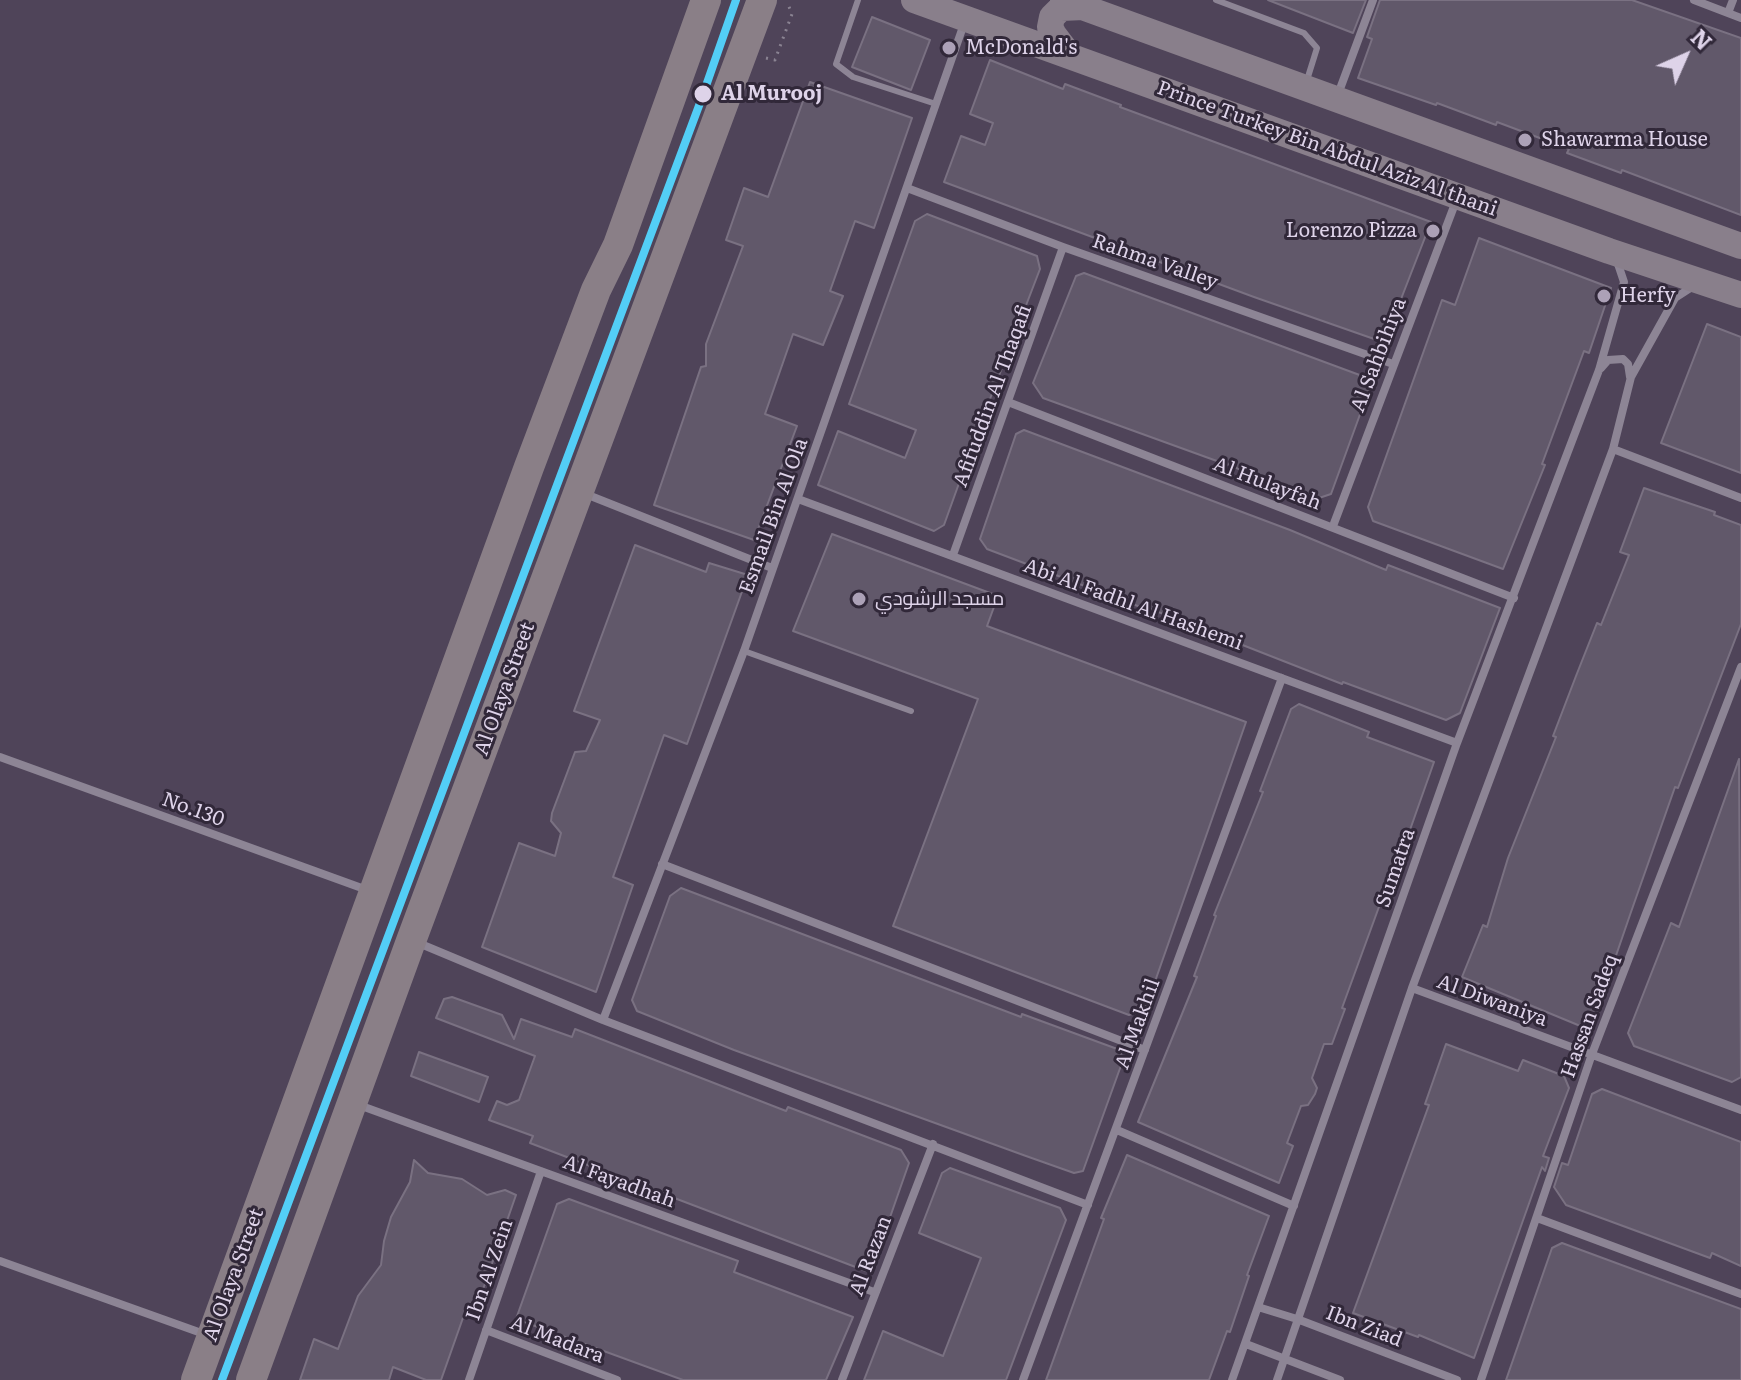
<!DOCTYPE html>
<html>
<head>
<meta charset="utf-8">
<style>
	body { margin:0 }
	#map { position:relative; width:1741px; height:1380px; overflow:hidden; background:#4f4459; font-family:Literata,serif }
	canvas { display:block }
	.north { position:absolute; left:1645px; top:16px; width:80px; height:80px; -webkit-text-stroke:6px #312839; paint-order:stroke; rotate:45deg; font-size:22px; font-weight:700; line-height:32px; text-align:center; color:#ded3e9 }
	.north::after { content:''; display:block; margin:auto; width:28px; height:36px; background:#ded3e9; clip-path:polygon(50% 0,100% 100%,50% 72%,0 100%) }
</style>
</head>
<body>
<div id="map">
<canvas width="1741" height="1380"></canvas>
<div class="north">N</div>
</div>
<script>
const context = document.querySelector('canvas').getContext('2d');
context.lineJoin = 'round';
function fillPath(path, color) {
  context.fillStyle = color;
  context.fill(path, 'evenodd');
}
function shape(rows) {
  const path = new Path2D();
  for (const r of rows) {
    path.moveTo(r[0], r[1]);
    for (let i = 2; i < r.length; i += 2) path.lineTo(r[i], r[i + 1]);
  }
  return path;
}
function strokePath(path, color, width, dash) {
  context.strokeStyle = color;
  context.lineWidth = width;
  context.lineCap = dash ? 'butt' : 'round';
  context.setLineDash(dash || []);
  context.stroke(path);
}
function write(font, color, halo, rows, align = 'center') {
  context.font = font + ' Literata,Cairo,serif';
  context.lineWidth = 6;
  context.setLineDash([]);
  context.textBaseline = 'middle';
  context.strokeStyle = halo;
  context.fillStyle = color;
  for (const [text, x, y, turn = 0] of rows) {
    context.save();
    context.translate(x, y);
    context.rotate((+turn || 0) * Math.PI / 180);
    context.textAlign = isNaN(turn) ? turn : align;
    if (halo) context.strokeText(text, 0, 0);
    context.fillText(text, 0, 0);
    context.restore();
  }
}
const building = shape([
	[1268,0,1366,0,1353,33,1268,0],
	[1380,0,1632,0,1741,38,1741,215,1622,170,1621,173,1567,153,1569,149,1497,122,1496,125,1437,103,1436,105,1358,78,1372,39,1367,37,1380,0],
	[872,17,930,40,911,90,852,67,872,17],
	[990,60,1063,89,1065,84,1121,105,1120,107,1431,222,1387,335,1377,340,1254,297,944,182,961,136,985,145,993,123,970,114,990,60],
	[810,82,912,118,874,228,855,221,830,291,843,296,823,345,793,334,765,414,797,426,754,540,654,505,701,367,706,366,706,344,743,246,726,240,744,188,768,197,810,82],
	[927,214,1037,256,1040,269,980,425,944,525,934,531,818,485,838,431,905,458,916,430,849,404,915,221,927,214],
	[1479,238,1611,288,1589,353,1584,351,1542,464,1545,465,1503,569,1373,521,1368,507,1442,300,1455,305,1479,238],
	[1084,273,1365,377,1370,387,1331,494,1319,498,1043,398,1033,383,1076,276,1084,273],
	[1707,324,1741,337,1741,473,1661,443,1707,324],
	[1024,430,1290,530,1386,570,1388,565,1500,608,1460,713,1446,720,1343,682,1342,684,1143,606,1143,608,987,549,980,539,1016,434,1024,430],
	[1644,488,1715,512,1714,515,1741,525,1741,624,1678,788,1675,787,1631,912,1610,973,1613,974,1590,1030,1462,977,1483,925,1487,927,1508,858,1556,737,1553,736,1576,676,1597,623,1601,625,1629,555,1620,552,1644,488],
	[832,534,998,596,987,626,1246,722,1145,1010,1129,1015,893,926,978,699,793,631,832,534],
	[635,545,706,572,709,563,748,575,687,744,664,735,613,877,633,885,596,992,482,947,519,843,555,856,561,833,551,821,552,813,575,752,586,751,600,720,574,711,635,545],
	[1299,704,1369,732,1367,737,1434,762,1394,875,1391,874,1342,1008,1345,1009,1332,1044,1324,1044,1312,1078,1317,1088,1315,1094,1308,1105,1301,1106,1287,1143,1293,1146,1279,1183,1138,1122,1197,977,1194,976,1216,916,1214,915,1263,792,1260,791,1291,709,1299,704],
	[1739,759,1741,1077,1732,1082,1634,1046,1628,1033,1671,923,1679,927,1739,759],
	[681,888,1021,1017,1022,1014,1120,1050,1123,1060,1083,1171,1074,1173,1026,1156,734,1050,637,1011,632,1000,670,896,681,888],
	[452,997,502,1015,514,1039,521,1019,572,1037,575,1029,786,1111,788,1107,901,1150,909,1163,888,1223,884,1221,866,1271,530,1143,533,1136,489,1120,497,1101,507,1105,519,1100,535,1056,436,1018,444,999,452,997],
	[1446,1044,1518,1071,1523,1060,1564,1076,1569,1088,1543,1156,1549,1158,1545,1171,1542,1167,1474,1358,1419,1335,1418,1337,1353,1313,1429,1105,1425,1104,1446,1044],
	[419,1052,488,1077,479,1102,411,1076,419,1052],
	[1602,1089,1741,1142,1741,1266,1712,1253,1710,1258,1566,1205,1554,1187,1562,1163,1568,1165,1592,1094,1602,1089],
	[1127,1155,1269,1216,1247,1275,1249,1276,1230,1332,1227,1331,1209,1380,1046,1380,1104,1219,1101,1218,1127,1155],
	[414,1160,428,1173,462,1179,487,1195,505,1190,516,1195,473,1318,464,1315,441,1380,426,1380,393,1367,389,1380,300,1380,314,1339,338,1349,358,1296,381,1265,384,1241,391,1217,410,1182,414,1160],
	[950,1168,1060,1208,1066,1220,1006,1380,864,1380,883,1331,943,1356,981,1258,919,1233,942,1173,950,1168],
	[569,1199,738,1261,734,1272,853,1317,826,1380,683,1380,516,1319,557,1204,569,1199],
	[1562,1243,1741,1309,1741,1380,1506,1380,1552,1248,1562,1243]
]);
const path = shape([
	[766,58,775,60,792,14,787,2]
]);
const lane = shape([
	[858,0,836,64,853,77,936,104],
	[1216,0,1304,33,1317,48,1307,80],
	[744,651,911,711]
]);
const street = shape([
	[1694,0,1741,18],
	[1728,13,1733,0],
	[1337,97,1373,0],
	[907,188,1063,247,1393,364],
	[1601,368,1608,360,1623,359,1628,364,1630,377],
	[1008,402,1514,598],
	[1613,449,1741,498],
	[583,493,772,568],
	[798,499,1457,743],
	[1333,526,1456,201],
	[953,555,1063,247],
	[0,757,370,891],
	[662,864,1145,1050],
	[416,942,603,1020,1088,1205],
	[1412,988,1741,1110],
	[603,1020,744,651,965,21],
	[356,1104,874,1292],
	[1117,1130,1294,1206],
	[1537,1218,1741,1294],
	[0,1261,207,1335],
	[1258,1307,1297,1319,1457,1380],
	[486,1330,617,1380],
	[1246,1344,1340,1380],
	[469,1380,541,1171],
	[842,1380,933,1144],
	[1023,1380,1282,678],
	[1232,1380,1457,743,1599,370,1624,282,1617,261],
	[1277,1380,1412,988,1613,449,1631,377,1675,298,1692,287],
	[1481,1380,1592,1054,1741,667]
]);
const secondary = shape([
	[914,0,1609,251,1741,295],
	[1063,0,1741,246],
	[1070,56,1054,35,1050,27,1052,17,1061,8,1084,7]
]);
const primary = shape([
	[196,1380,529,467,596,290,618,245,706,0],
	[251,1380,411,941,762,0]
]);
const metro1 = shape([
	[222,1380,700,103,736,0]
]);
const markers = [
	[949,48,8,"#aca1b7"],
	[703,94,10,"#ded3e9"],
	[1525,140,8,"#aca1b7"],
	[1433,231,8,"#aca1b7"],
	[1604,296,8,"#aca1b7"],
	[859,599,8,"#aca1b7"]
];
const poiNames = [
	["McDonald's",965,48],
	["Shawarma House",1541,140],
	["Lorenzo Pizza",1417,231,"right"],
	["Herfy",1620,296],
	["مسجد الرشودي",875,599]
];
const stopNames = [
	["Al Murooj",721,94]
];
const streetNames = [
	["Prince Turkey Bin Abdul Aziz Al thani",1327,149,20],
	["Rahma Valley",1155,262,19],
	["Al Sahbihiya",1379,355,-69],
	["Afifuddin Al Thaqafi",993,396,-70],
	["Al Hulayfah",1267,484,21],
	["Esmail Bin Al Ola",774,516,-70],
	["Abi Al Fadhl Al Hashemi",1133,605,20],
	["Al Olaya Street",505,689,-70],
	["No.130",193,810,20],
	["Sumatra",1396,868,-71],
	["Al Diwaniya",1492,1001,20],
	["Hassan Sadeq",1590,1016,-70],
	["Al Makhil",1138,1024,-70],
	["Al Fayadhah",619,1182,20],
	["Al Razan",871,1256,-69],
	["Ibn Al Zein",490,1270,-71],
	["Al Olaya Street",234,1275,-70],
	["Ibn Ziad",1364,1327,21],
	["Al Madara",557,1340,21]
];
fillPath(building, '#61586a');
strokePath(building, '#7a7182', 2);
strokePath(path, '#8a8392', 3, [2, 6]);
strokePath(lane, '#8d8595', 6);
strokePath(street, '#8d8595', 8);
strokePath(secondary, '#897f8b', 26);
strokePath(primary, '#8a7f87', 30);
strokePath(metro1, '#53cef6', 8);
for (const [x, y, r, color] of markers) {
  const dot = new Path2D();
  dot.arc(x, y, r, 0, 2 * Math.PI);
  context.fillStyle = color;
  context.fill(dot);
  strokePath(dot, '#312839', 3);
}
write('20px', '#ded3e9', '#312839', poiNames, 'left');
write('bold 20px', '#ded3e9', '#312839', stopNames, 'left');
write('20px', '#ded3e9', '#312839', streetNames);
</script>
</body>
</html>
